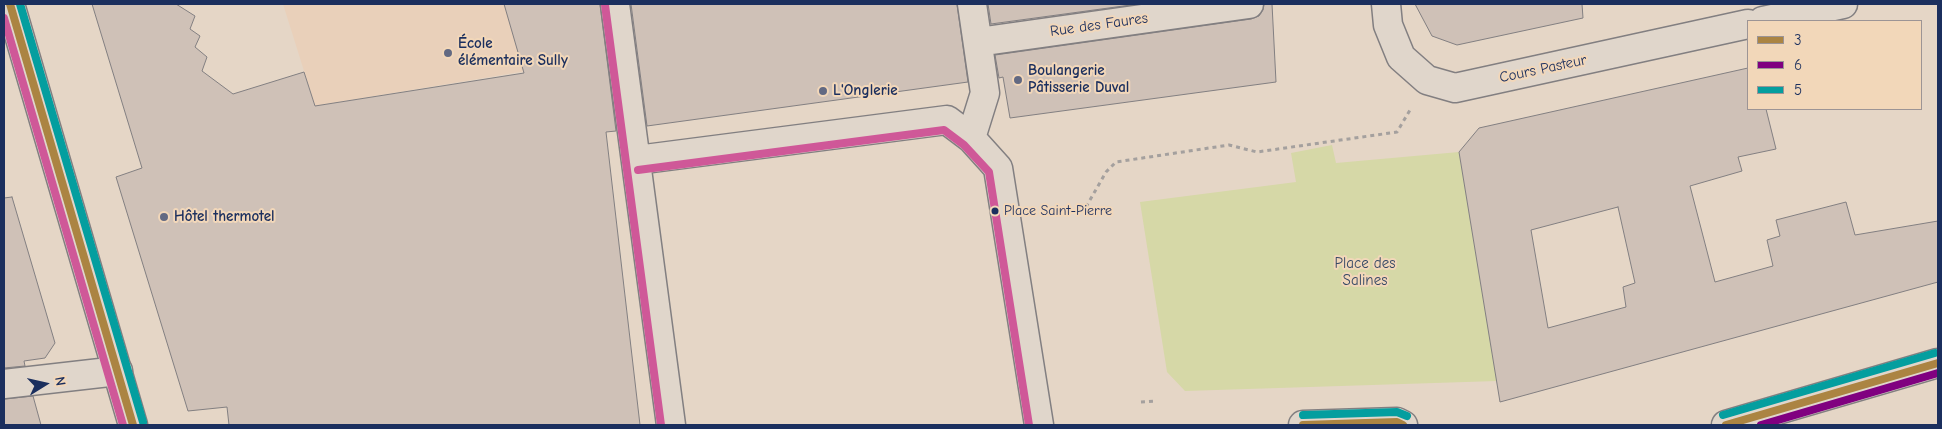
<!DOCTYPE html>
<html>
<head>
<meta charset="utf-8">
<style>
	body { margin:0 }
	#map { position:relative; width:1942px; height:429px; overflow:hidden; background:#e5d6c6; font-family:"Comic Neue",sans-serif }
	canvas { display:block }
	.frame { position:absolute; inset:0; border:5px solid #1b2f5e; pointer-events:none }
	.legend { position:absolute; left:1747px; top:20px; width:175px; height:90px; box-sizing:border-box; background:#f2d7b9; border:1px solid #9c9495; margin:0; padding:6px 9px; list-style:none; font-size:15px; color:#1b2f5e }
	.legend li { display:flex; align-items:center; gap:10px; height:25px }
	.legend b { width:25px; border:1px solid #9c9495 }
	.north { position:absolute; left:20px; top:359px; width:50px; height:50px; -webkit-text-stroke:4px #f2d7b9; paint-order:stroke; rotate:80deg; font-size:14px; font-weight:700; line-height:20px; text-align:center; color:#1b2f5e }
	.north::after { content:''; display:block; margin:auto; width:18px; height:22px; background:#1b2f5e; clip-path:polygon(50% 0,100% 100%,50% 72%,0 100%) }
</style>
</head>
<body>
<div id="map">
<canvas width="1942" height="429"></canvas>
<div class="frame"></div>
<ul class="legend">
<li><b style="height:6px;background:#ab8442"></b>3</li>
<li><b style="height:6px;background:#800080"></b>6</li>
<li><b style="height:6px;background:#049e9f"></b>5</li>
</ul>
<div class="north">N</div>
</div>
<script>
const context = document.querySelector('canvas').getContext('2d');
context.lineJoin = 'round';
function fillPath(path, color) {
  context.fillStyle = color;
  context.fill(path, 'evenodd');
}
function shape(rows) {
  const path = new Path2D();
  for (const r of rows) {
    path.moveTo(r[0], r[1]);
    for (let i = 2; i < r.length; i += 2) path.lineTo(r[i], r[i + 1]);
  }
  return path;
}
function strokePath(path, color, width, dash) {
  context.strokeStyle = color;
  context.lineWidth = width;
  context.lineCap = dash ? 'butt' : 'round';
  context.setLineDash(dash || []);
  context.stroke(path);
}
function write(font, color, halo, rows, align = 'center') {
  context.font = font + ' "Comic Neue",sans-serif';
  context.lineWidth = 4;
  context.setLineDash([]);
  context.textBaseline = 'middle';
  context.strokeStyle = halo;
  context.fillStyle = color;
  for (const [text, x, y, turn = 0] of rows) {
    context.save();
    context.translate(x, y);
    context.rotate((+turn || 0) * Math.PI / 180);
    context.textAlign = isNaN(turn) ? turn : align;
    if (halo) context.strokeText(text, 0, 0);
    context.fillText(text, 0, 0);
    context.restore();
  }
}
const built = shape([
	[283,4,591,4,598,59,315,106]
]);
const green = shape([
	[1332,145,1336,163,1459,152,1497,381,1185,391,1167,372,1140,202,1296,182,1291,153]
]);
const building = shape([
	[92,4,176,4,195,16,190,29,200,36,195,47,207,57,202,71,233,94,304,72,315,106,524,73,504,4,600,4,616,131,606,132,640,425,229,425,227,407,188,411,116,177,142,168,92,4],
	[631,4,957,4,968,82,647,126,631,4],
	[988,4,1138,4,991,24,988,4],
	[1264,4,1272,4,1276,82,1010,118,1003,77,999,78,995,55,1251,19,1259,16,1263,10,1264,4],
	[1415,4,1582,4,1583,18,1457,45,1432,36,1415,4],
	[1748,68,1748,109,1766,109,1776,149,1738,157,1742,171,1690,186,1715,282,1773,266,1767,240,1780,236,1776,220,1846,202,1855,235,1938,221,1938,282,1500,402,1459,152,1479,128,1748,68],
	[1618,207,1635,283,1623,287,1626,307,1548,328,1531,230,1618,207],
	[12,197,55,343,45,358,24,361,25,366,4,368,4,198,12,197],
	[33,396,41,425,4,425,4,399,33,396]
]);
const path = shape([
	[1086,207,1106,172,1116,162,1229,145,1257,152,1397,132,1410,110],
	[1141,402,1156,401]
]);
const minor = shape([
	[615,4,671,425],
	[1386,4,1388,25,1401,57,1427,80,1455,88,1748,24],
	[1763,21,1843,4],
	[978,42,1249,4],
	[971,138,985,93,972,4],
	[637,160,947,120,971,138,998,168,1039,425],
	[4,384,118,371],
	[1303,425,1397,422,1403,425],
	[1726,425,1938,363]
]);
const major = shape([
	[10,4,133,425]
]);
const bus1 = shape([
	[10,4,133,425],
	[1303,425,1397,422,1403,425],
	[1726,425,1938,363]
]);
const bus2 = shape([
	[1761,425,1938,373]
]);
const bus3 = shape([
	[20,4,143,422],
	[1303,415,1397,412,1407,416],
	[1723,415,1935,353]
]);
const bus4 = shape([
	[605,5,661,425],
	[4,18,123,425],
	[638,170,944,130,964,145,989,172,1029,425]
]);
const markers = [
	[448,53,5,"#626982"],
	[1018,80,5,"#626982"],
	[823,91,5,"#626982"],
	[995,211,4.5,"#1b2f5e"],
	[164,217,5,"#626982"]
];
const busNames = [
	["Place Saint-Pierre",1004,211]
];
const streetNames = [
	["Rue des Faures",1099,25,-8],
	["Cours Pasteur",1543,69,-12]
];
const poiNames = [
	["École",458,44],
	["élémentaire Sully",458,61],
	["Boulangerie",1028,71],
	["Pâtisserie Duval",1028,88],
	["L'Onglerie",833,91],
	["Hôtel thermotel",174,217]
];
const parkNames = [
	["Place des",1365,264],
	["Salines",1365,281]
];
fillPath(built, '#e9d0ba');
fillPath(green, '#d6d8a7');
fillPath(building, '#cfc1b7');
strokePath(building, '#827f81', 1);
strokePath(minor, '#827f81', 31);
strokePath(major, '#827f81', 31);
strokePath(path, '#a4a09e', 3, [4, 4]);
strokePath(minor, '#e0d6cb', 28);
strokePath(major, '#e0d6cb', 28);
strokePath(bus1, '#ab8442', 8);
strokePath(bus2, '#800080', 8);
strokePath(bus3, '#049e9f', 8);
strokePath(bus4, '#cf5898', 8);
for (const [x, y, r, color] of markers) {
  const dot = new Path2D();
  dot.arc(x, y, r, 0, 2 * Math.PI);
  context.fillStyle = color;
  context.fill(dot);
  strokePath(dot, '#f2d7b9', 2);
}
write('14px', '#1b2f5e', '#f2d7b9', busNames, 'left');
write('15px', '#1b2f5e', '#f2d7b9', streetNames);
write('bold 15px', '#1b2f5e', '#f2d7b9', poiNames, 'left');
write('15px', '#354865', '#f2d7b9', parkNames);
</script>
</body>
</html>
